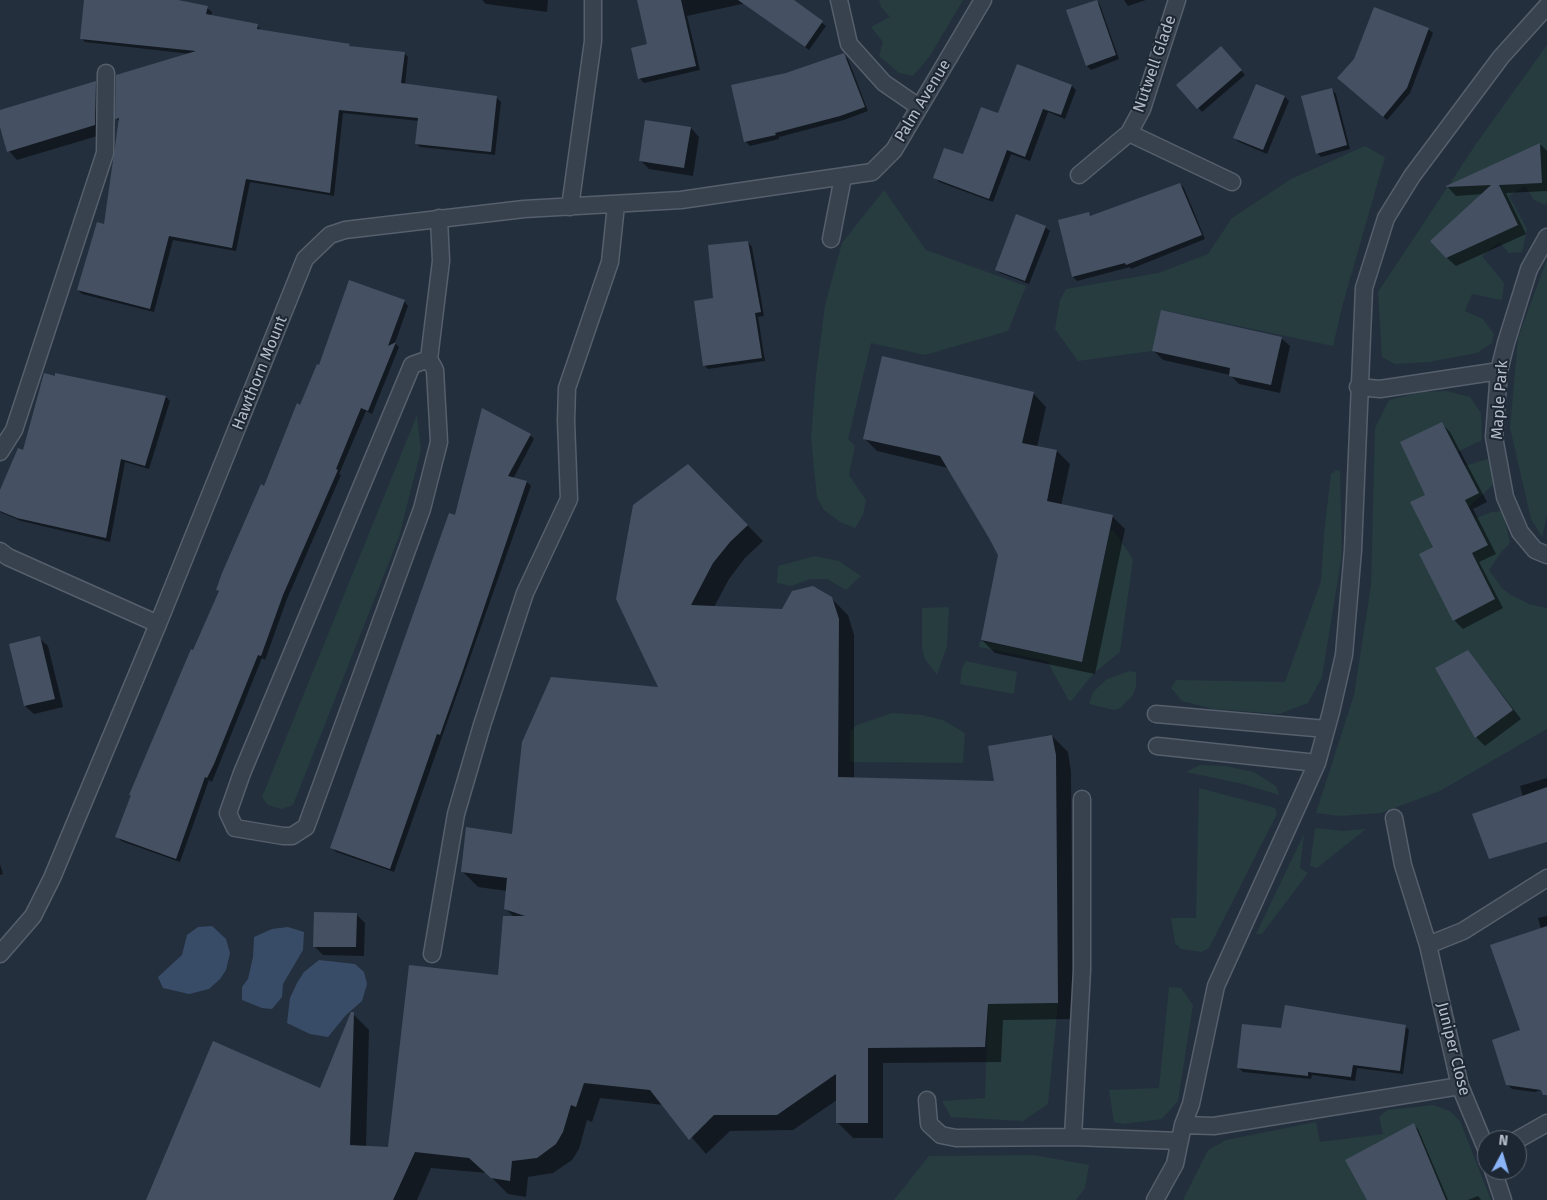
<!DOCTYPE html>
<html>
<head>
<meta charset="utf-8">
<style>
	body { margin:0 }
	#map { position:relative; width:1547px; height:1200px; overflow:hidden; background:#242f3e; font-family:"Fira Sans",sans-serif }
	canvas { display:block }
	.north { position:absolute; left:1477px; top:1130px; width:50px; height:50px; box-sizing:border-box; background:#1d2633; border:1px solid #59626f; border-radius:50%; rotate:6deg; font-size:14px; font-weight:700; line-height:20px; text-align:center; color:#b4bcc9 }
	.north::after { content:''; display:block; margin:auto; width:18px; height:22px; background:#8ab4f8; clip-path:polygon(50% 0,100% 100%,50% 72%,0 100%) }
</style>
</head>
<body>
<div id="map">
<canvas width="1547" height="1200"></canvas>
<div class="north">N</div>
</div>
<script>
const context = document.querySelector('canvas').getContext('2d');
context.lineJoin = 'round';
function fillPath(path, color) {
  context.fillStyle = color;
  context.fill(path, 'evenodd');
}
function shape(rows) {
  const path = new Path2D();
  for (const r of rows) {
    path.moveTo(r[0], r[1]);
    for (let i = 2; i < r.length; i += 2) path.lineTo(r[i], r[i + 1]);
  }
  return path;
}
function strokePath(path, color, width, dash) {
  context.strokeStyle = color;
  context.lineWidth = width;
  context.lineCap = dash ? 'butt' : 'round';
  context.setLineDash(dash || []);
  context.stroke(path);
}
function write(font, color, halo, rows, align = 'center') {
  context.font = font + ' "Fira Sans",sans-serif';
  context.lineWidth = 4;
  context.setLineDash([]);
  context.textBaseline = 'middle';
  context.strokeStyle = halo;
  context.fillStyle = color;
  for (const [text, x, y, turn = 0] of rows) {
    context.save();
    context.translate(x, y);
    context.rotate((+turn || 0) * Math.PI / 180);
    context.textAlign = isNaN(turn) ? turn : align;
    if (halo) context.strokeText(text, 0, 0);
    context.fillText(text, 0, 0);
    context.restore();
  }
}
const green = shape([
	[879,0,963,0,930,56,913,76,899,73,879,56,883,42,871,27,890,17,881,7],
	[1547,45,1547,202,1545,205,1534,200,1525,186,1509,196,1527,229,1522,252,1509,253,1499,242,1482,256,1504,283,1502,300,1472,294,1465,311,1483,319,1494,334,1492,343,1477,353,1429,362,1395,364,1382,357,1378,292,1476,144],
	[1365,146,1385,157,1342,307,1333,346,1162,310,1152,351,1078,361,1055,329,1060,300,1066,289,1158,273,1208,254,1232,218,1291,179],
	[884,190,926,250,1026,286,1008,331,925,355,871,343,848,439,855,446,849,475,866,500,863,515,855,528,840,522,824,510,817,498,811,438,816,375,825,305,842,243],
	[1547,259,1547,516,1542,537,1531,519,1510,428,1518,338],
	[1447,391,1470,397,1481,413,1482,440,1457,452,1461,467,1491,458,1497,481,1469,507,1476,518,1492,512,1503,511,1510,543,1502,551,1489,570,1502,588,1511,595,1529,604,1547,608,1547,729,1440,791,1381,813,1341,816,1316,813,1354,695,1371,585,1375,428,1389,400,1423,392],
	[417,415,421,450,399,537,293,805,281,809,268,805,262,797],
	[1336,470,1340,471,1342,554,1322,677,1308,703,1279,714,1214,709,1182,701,1171,688,1176,680,1285,682,1321,581,1324,533,1331,474],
	[1110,530,1114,531,1133,559,1120,652,1093,674,1072,700,1069,701,1047,661,979,647,980,641,1082,661],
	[815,556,839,561,861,576,846,590,827,579,810,579,792,586,777,583,778,566],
	[949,607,947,646,937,675,925,659,922,648,922,608],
	[966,661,1017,672,1014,694,960,684,962,668],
	[1129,671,1136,672,1136,686,1133,695,1120,708,1114,710,1089,704,1093,692,1107,679],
	[892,713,922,715,943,720,965,733,963,763,850,762,850,731,857,725],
	[1200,765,1226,766,1254,772,1276,786,1279,795,1243,784,1186,772],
	[1199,788,1275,808,1277,814,1209,948,1201,952,1181,949,1175,943,1171,918,1196,918],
	[1315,828,1343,831,1366,829,1317,868,1310,866],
	[1304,834,1300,868,1308,873,1262,934,1256,934],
	[1169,987,1181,988,1193,1005,1178,1101,1162,1119,1124,1124,1114,1122,1109,1090,1159,1088],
	[1058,1003,1048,1104,1023,1121,951,1117,942,1101,985,1098,988,1004],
	[1433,1105,1450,1111,1460,1121,1491,1200,1183,1200,1208,1150,1226,1140,1316,1122,1320,1142,1383,1134,1379,1117,1387,1110],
	[1034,1155,1089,1165,1085,1188,1076,1200,894,1200,929,1156]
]);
const water = shape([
	[212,926,226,939,230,953,226,970,220,979,209,989,189,994,163,988,158,977,182,955,187,935,198,927],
	[288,927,304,932,303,950,283,984,282,997,272,1009,262,1008,242,1000,242,987,248,979,253,957,254,937,272,929],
	[319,960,355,964,364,972,367,984,362,1001,346,1015,328,1037,310,1034,287,1023,290,998,297,983,304,972]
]);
const shadow = shape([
	[85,0,171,0,207,8,212,12,211,16,257,25,261,31,349,45,352,47,404,53,408,57,405,85,497,98,501,102,495,155,420,147,416,143,419,121,343,113,334,196,250,182,236,251,173,240,154,312,82,294,78,290,105,225,120,122,117,119,117,76,191,54,85,42,81,38],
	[482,0,548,0,547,12,486,4],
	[639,0,751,0,751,2,687,16,700,70,644,83,640,79,633,49,649,45],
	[766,0,791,0,826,26,809,50,758,13],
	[1124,0,1146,0,1128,6],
	[1096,1,1100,5,1119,59,1091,70,1087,66],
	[1428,29,1433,33,1410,93,1387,120,1343,82,1355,60],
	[1225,52,1245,75,1202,112,1178,85],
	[843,55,848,59,868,111,844,120,779,137,779,139,750,146,746,142,787,74],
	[1018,66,1072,86,1076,90,1065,119,1048,112,1030,161,1011,154,993,202,939,182,935,177,963,156,999,115],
	[96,83,104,91,104,134,17,160,9,151,0,123,0,112],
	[1256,86,1285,97,1289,101,1267,154,1239,142,1234,138],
	[1332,90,1336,94,1350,149,1321,157,1317,153],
	[691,128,699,137,693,176,649,169,640,160],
	[1540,144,1547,151,1547,191,1506,193,1526,234,1456,266,1447,258,1483,194,1456,196,1447,186],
	[1180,184,1184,188,1205,239,1131,269,1130,267,1077,281,1073,277,1088,213,1092,217],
	[1045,227,1050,231,1029,284,1000,273,996,269],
	[748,242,752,247,764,316,758,317,765,361,708,369,704,365,714,299],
	[404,301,408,306,395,343,399,347,372,414,366,411,339,474,341,475,287,599,265,660,262,658,212,782,209,780,180,862,121,841,117,836,220,593,217,590,320,366],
	[1281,338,1290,346,1280,393,1239,384,1230,375,1163,360,1154,351],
	[56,377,166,397,170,401,149,469,125,462,110,542,21,521,0,512,0,494,23,452],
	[1033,393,1046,407,1037,447,1057,451,1070,464,1061,506,1112,516,1125,529,1095,674,995,653,982,640,1000,555,948,468,877,451,864,438],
	[1442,424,1450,432,1487,502,1473,509,1496,554,1479,562,1503,608,1463,629,1454,620,1426,495],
	[530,435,534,439,513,479,527,482,531,486,394,872,336,852,332,848,456,516],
	[688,465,763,541,745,558,729,579,714,607,782,610,831,598,848,615,854,635,854,778,995,782,1052,736,1068,752,1071,772,1073,1019,1003,1020,1001,1062,883,1063,883,1138,853,1138,837,1122,837,1100,793,1130,730,1131,706,1154,664,1105,600,1098,592,1122,587,1120,579,1149,572,1160,553,1173,528,1177,526,1197,508,1194,487,1173,431,1168,417,1200,147,1200,321,1090,353,1014,369,1030,366,1147,389,1149,499,976,514,917,505,908,507,891,478,887,462,871,513,835,660,689],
	[39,638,48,646,63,707,34,714,25,706],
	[1468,651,1521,719,1485,746,1476,737],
	[1547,778,1547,832,1523,797,1520,786],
	[0,864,3,874,0,875],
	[356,914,365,923,364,956,323,955,314,946],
	[1547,916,1547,1088,1535,1092,1512,1089,1508,1085,1521,1031,1541,929,1538,918],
	[1405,1026,1409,1030,1403,1074,1357,1068,1355,1081,1312,1075,1311,1079,1243,1072,1239,1068,1282,1029],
	[1414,1125,1418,1129,1448,1200,1368,1200],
	[1478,1196,1481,1200,1468,1200]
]);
const building = shape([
	[84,0,178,0,208,6,206,14,258,24,257,29,350,44,349,46,405,52,401,83,497,96,491,152,415,144,418,118,339,110,330,193,246,179,232,248,169,236,150,309,77,290,97,222,104,224,119,118,115,119,116,75,196,51,80,39],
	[637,0,681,0,696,66,638,79,631,48,647,44],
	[738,0,794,0,823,21,805,47],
	[1097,0,1116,55,1086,66,1066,10],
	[1374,7,1429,28,1407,88,1383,117,1337,78,1354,59],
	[1221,46,1242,70,1197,109,1176,85],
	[844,53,865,107,840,116,775,133,776,135,744,142,731,85,786,73],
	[1017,64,1072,85,1061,115,1043,109,1025,157,1007,150,989,199,933,178,944,148,963,154,981,107,998,113],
	[96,81,95,125,7,152,0,127,0,110],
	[1256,84,1285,96,1263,150,1233,138],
	[1332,88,1347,145,1316,154,1301,96],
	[645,120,691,127,684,168,639,161],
	[1540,143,1542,183,1499,185,1518,225,1446,258,1430,241,1491,185,1446,187,1446,186],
	[1180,183,1202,235,1126,265,1125,263,1072,277,1058,220,1089,212,1090,216],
	[1016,214,1046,226,1025,281,995,270],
	[748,241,761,312,755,313,762,358,703,366,694,301,713,298,708,245],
	[349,280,405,300,388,346,396,342,368,411,361,408,336,469,338,470,283,595,261,656,258,655,214,764,207,778,205,777,176,859,115,837,131,795,129,795,191,649,193,650,219,591,216,590,222,573,261,484,264,486,297,403,300,405,317,364,319,365],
	[1161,310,1282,337,1271,385,1229,376,1230,368,1152,351],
	[882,356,1034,392,1022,443,1057,450,1047,501,1113,515,1082,662,981,640,998,555,989,538,940,456,863,439],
	[44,373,55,376,55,373,166,396,145,466,121,459,106,538,17,518,0,511,0,490,18,448,23,450],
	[482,408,531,434,508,476,527,481,463,670,440,735,437,734,390,869,330,848,449,513,455,515],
	[1442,422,1479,493,1465,500,1488,545,1472,553,1495,599,1453,621,1419,554,1433,547,1410,502,1425,495,1400,442],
	[688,464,748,525,730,542,713,563,691,605,782,609,792,591,813,586,832,597,839,619,838,777,994,781,988,746,1052,735,1056,755,1058,1003,988,1004,985,1047,868,1048,868,1123,836,1123,836,1074,777,1115,714,1115,689,1140,650,1090,584,1083,576,1107,571,1105,563,1132,556,1144,537,1158,512,1161,510,1181,491,1178,469,1158,415,1152,393,1200,146,1200,213,1041,320,1088,351,1012,354,1012,350,1145,388,1147,409,965,498,975,503,916,525,916,504,909,507,878,461,872,466,827,512,834,522,742,551,677,658,687,616,599,633,505],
	[40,636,55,699,24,706,9,644],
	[1468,650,1513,710,1475,738,1435,668],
	[1547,787,1547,842,1489,859,1472,814],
	[314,912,357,913,356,947,313,947],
	[1547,926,1547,1095,1543,1095,1541,1090,1506,1085,1492,1040,1520,1030,1490,945],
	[1285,1005,1406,1025,1400,1071,1353,1065,1351,1077,1308,1072,1308,1076,1237,1068,1242,1024,1281,1028],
	[1414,1123,1446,1200,1367,1200,1345,1160]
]);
const service = shape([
	[839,0,849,44,884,83,919,107],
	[1177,0,1142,109,1129,133,1232,182],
	[1079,175,1129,133],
	[570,207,593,41,593,0],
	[1547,237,1529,269,1506,343,1499,371,1494,437,1505,497,1520,532,1535,550,1547,555],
	[831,239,843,177],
	[429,359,412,365,242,773,228,813,235,828,283,836,292,836,306,827,422,509,439,442,435,370,429,359,441,261,439,218],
	[1358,387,1380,389,1499,371],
	[0,452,14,430,105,153,106,73],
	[0,551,8,557,158,624,305,259,330,235,345,230,524,209,681,200,872,172,894,150,983,0],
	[1156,714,1326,729],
	[1157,746,1317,763],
	[1394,818,1403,865,1428,945,1460,1086,1487,1151],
	[1428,945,1463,931,1547,878],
	[0,954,33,916,52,878,158,624],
	[432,954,456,814,482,725,525,593,569,499,566,421,567,388,610,262,616,205],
	[927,1100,929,1124,941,1135,956,1138,1073,1137,1180,1141],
	[1183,1125,1214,1126,1460,1086],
	[1073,1137,1082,970,1082,799],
	[1517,1140,1547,1123],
	[1493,1170,1503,1200],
	[1155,1200,1175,1164,1183,1125,1191,1104,1216,986,1317,763,1331,712,1344,655,1353,550,1364,288,1386,218,1412,176,1501,57,1547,6]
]);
const streetNames = [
	["Nutwell Glade",1155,64,-71],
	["Palm Avenue",923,101,-59],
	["Hawthorn Mount",260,373,-68],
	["Maple Park",1500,400,-86],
	["Juniper Close",1453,1049,76]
];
fillPath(green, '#263c3f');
fillPath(water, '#394c67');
fillPath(shadow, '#0007');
fillPath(building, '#455162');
strokePath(service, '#565f6c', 19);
strokePath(service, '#38414e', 16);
write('16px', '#b4bcc9', '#1d2633', streetNames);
</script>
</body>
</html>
